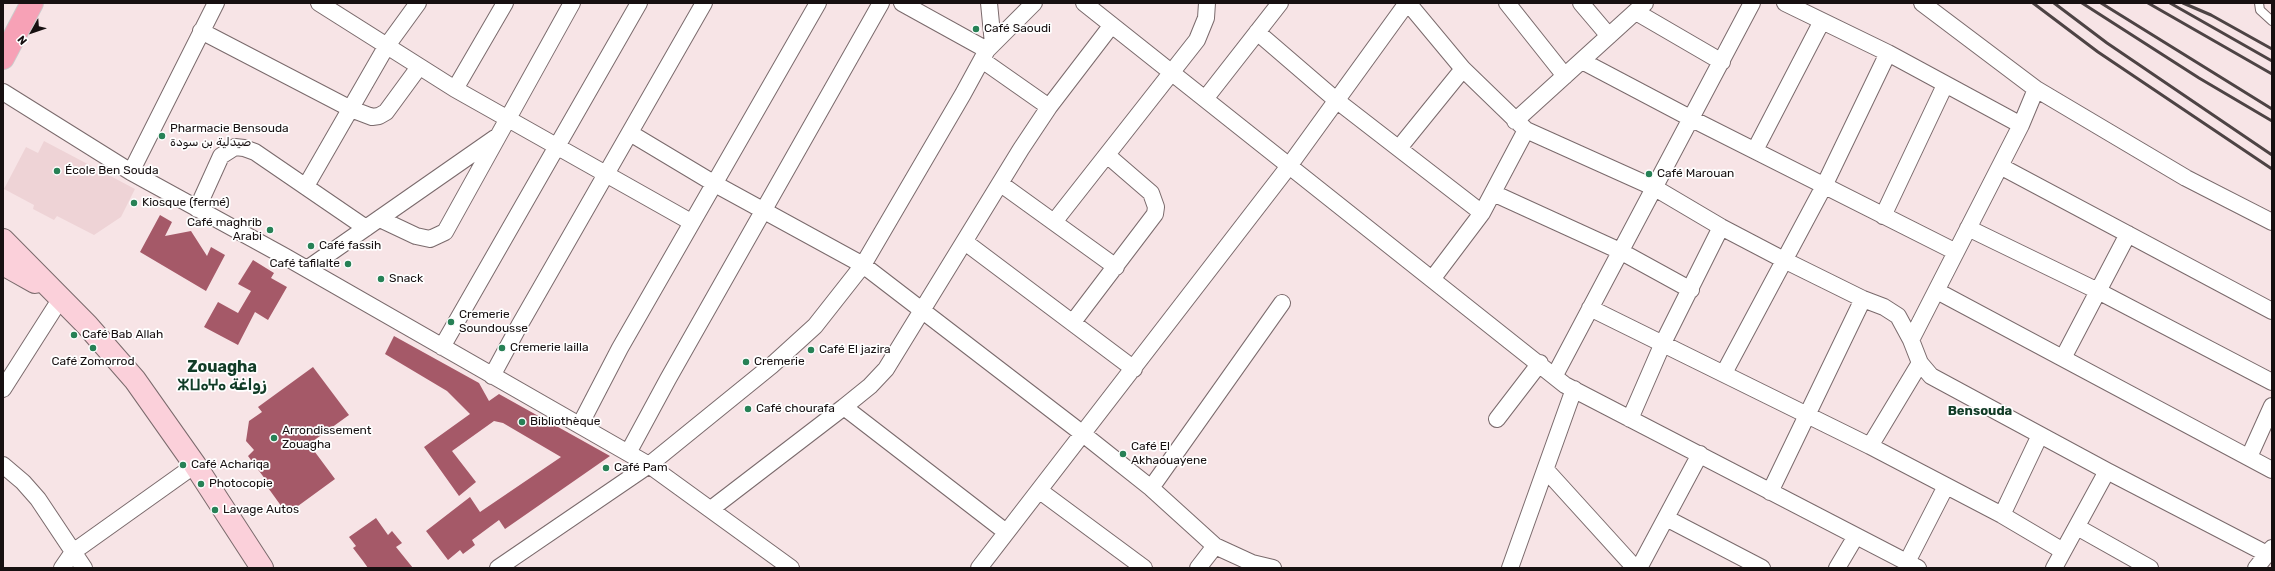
<!DOCTYPE html>
<html>
<head>
<meta charset="utf-8">
<style>
	body { margin:0 }
	#map { position:relative; width:2275px; height:571px; overflow:hidden; background:#f7e4e6; font-family:Rubik,sans-serif }
	canvas { display:block }
	.frame { position:absolute; inset:0; border:4px solid #171011; pointer-events:none }
	.north { position:absolute; left:12px; top:12px; width:40px; height:40px; -webkit-text-stroke:3px #fff; paint-order:stroke; rotate:230deg; font-size:11px; font-weight:700; line-height:16px; text-align:center; color:#171011 }
	.north::after { content:''; display:block; margin:auto; width:14px; height:18px; background:#171011; clip-path:polygon(50% 0,100% 100%,50% 72%,0 100%) }
</style>
</head>
<body>
<div id="map">
<canvas width="2275" height="571"></canvas>
<div class="frame"></div>
<div class="north">N</div>
</div>
<script>
const context = document.querySelector('canvas').getContext('2d');
context.lineJoin = 'round';
function fillPath(path, color) {
  context.fillStyle = color;
  context.fill(path, 'evenodd');
}
function shape(rows) {
  const path = new Path2D();
  for (const r of rows) {
    path.moveTo(r[0], r[1]);
    for (let i = 2; i < r.length; i += 2) path.lineTo(r[i], r[i + 1]);
  }
  return path;
}
function strokePath(path, color, width, dash) {
  context.strokeStyle = color;
  context.lineWidth = width;
  context.lineCap = dash ? 'butt' : 'round';
  context.setLineDash(dash || []);
  context.stroke(path);
}
function write(font, color, halo, rows, align = 'center') {
  context.font = font + ' Rubik,"Noto Naskh Arabic","Noto Sans Tifinagh",sans-serif';
  context.lineWidth = 3.5;
  context.setLineDash([]);
  context.textBaseline = 'middle';
  context.strokeStyle = halo;
  context.fillStyle = color;
  for (const [text, x, y, turn = 0] of rows) {
    context.save();
    context.translate(x, y);
    context.rotate((+turn || 0) * Math.PI / 180);
    context.textAlign = isNaN(turn) ? turn : align;
    if (halo) context.strokeText(text, 0, 0);
    context.fillText(text, 0, 0);
    context.restore();
  }
}
const built = shape([
	[44,141,135,189,121,217,94,235,57,216,54,220,33,209,34,205,4,189,26,147,38,153]
]);
const building = shape([
	[160,215,172,222,165,236,191,231,207,256,211,247,225,255,206,291,140,252],
	[253,260,274,273,271,278,287,287,268,320,255,312,238,345,204,327,218,302,238,313,251,291,238,284],
	[394,336,479,383,489,401,499,394,610,456,505,529,499,520,472,540,475,545,463,554,460,550,448,560,426,531,470,497,480,512,561,457,503,423,494,421,452,451,476,482,459,496,424,447,470,414,447,391,385,354],
	[313,367,349,415,309,444,335,479,287,514,266,485,268,483,248,456,254,450,246,441,249,421,262,412,258,407],
	[376,518,388,535,392,531,402,543,396,547,413,568,368,568,363,561,353,548,356,546,349,537]
]);
const service = shape([
	[2259,3,2260,10,2272,21]
]);
const minor = shape([
	[319,3,455,89,691,222],
	[902,3,987,50],
	[989,3,993,44],
	[1084,3,1565,385,1918,568],
	[1408,3,1463,69,1526,130,1655,188,1721,227,1784,260,1863,299,1884,307,1898,316,1911,340,1920,363,1931,376,2107,471,2267,554],
	[1507,3,1565,76],
	[1581,3,1609,36],
	[1785,3,1888,53,2021,125],
	[1922,3,2036,89,2186,178,2272,222],
	[1636,12,1722,62],
	[201,31,351,109,372,117,379,116,386,112,419,67],
	[1257,32,1336,100,1482,213],
	[982,60,1049,107],
	[1582,61,1692,119,1956,252],
	[455,89,505,3],
	[3,92,131,172,284,256,649,465,791,568],
	[1205,99,1280,3],
	[1515,121,1645,3],
	[630,133,715,184,863,265,1083,434,1151,488,1215,546,1252,563,1273,568],
	[1399,148,1463,69],
	[1755,150,1822,21],
	[2000,166,2272,311],
	[131,172,216,3],
	[1001,184,1116,267],
	[306,186,386,47,418,3],
	[1493,193,1620,251,1691,290],
	[197,209,221,156,235,147,244,148,255,152,366,228],
	[1883,216,1945,85],
	[380,219,416,236,430,239,445,232,572,3],
	[1054,222,1197,40,1206,18,1207,3],
	[1968,228,2098,291,2272,382],
	[965,242,1134,369],
	[307,269,495,138],
	[1433,278,1482,213,1526,130],
	[1937,291,2272,470],
	[1590,308,1870,446,2002,515,2063,551],
	[1073,322,1155,214,1156,207,1151,193,1107,155],
	[1911,340,2021,125,2036,89],
	[442,347,639,3],
	[2063,358,2128,234],
	[1724,373,1824,186,1888,53],
	[1555,375,1752,3],
	[492,376,519,326,704,3],
	[3,389,61,298],
	[844,407,1006,532],
	[1497,419,1540,363],
	[1630,419,1663,343,1721,227],
	[580,425,620,348,818,3],
	[1870,446,1920,363],
	[628,453,668,379,881,3],
	[2249,457,2272,406],
	[3,465,23,482,38,499,84,568],
	[1546,470,1635,568],
	[1151,488,1282,303],
	[1040,491,1144,568],
	[1770,492,1863,299],
	[711,509,844,407,870,386,886,369,1021,149,1049,107,1111,26],
	[2002,515,2040,435],
	[1666,518,1762,568],
	[2077,527,2150,568],
	[1907,562,1946,486],
	[62,568,73,552,195,465],
	[498,568,649,465,771,366,815,326,863,265,963,94,987,50,1034,3],
	[979,568,1289,166,1407,3],
	[1198,568,1215,546],
	[1510,568,1574,389],
	[1639,568,1700,454],
	[1837,568,1856,536],
	[2054,568,2107,471],
	[2256,568,2272,548]
]);
const secondary = shape([
	[3,240,87,325,135,380,195,465,262,568],
	[3,264,35,282]
]);
const primary = shape([
	[3,58,32,3]
]);
const rail = shape([
	[2033,3,2098,52,2272,169],
	[2054,3,2107,43,2272,155],
	[2082,3,2199,78,2272,121],
	[2101,3,2272,109],
	[2148,3,2272,74],
	[2170,3,2272,61],
	[2183,3,2211,15,2272,49]
]);
const markers = [
	[976,29,4,"#278156"],
	[162,136,4,"#278156"],
	[57,171,4,"#278156"],
	[1649,174,4,"#278156"],
	[134,203,4,"#278156"],
	[270,230,4,"#278156"],
	[311,246,4,"#278156"],
	[348,264,4,"#278156"],
	[381,279,4,"#278156"],
	[451,322,4,"#278156"],
	[74,335,4,"#278156"],
	[93,348,4,"#278156"],
	[502,348,4,"#278156"],
	[811,350,4,"#278156"],
	[746,362,4,"#278156"],
	[748,409,4,"#278156"],
	[522,422,4,"#278156"],
	[274,438,4,"#278156"],
	[1123,454,4,"#278156"],
	[183,465,4,"#278156"],
	[606,468,4,"#278156"],
	[201,484,4,"#278156"],
	[215,510,4,"#278156"]
];
const poiNames = [
	["Café Saoudi",984,29],
	["Pharmacie Bensouda",170,129],
	["صيدلية بن سودة",170,143],
	["École Ben Souda",65,171],
	["Café Marouan",1657,174],
	["Kiosque (fermé)",142,203],
	["Café maghrib",262,223,"right"],
	["Arabi",262,237,"right"],
	["Café fassih",319,246],
	["Café tafilalte",340,264,"right"],
	["Snack",389,279],
	["Cremerie",459,315],
	["Soundousse",459,329],
	["Café Bab Allah",82,335],
	["Cremerie lailla",510,348],
	["Café El jazira",819,350],
	["Café Zomorrod",93,362,"center"],
	["Cremerie",754,362],
	["Café chourafa",756,409],
	["Bibliothèque",530,422],
	["Arrondissement",282,431],
	["Zouagha",282,445],
	["Café El",1131,447],
	["Akhaouayene",1131,461],
	["Café Achariqa",191,465],
	["Café Pam",614,468],
	["Photocopie",209,484],
	["Lavage Autos",223,510]
];
const neighbourhoodNames = [
	["Bensouda",1980,411]
];
const districtNames = [
	["Zouagha",222,367],
	["ⵣⵡⴰⵖⴰ زواغة",222,385]
];
fillPath(built, '#eed3d6');
fillPath(building, '#a55968');
strokePath(service, '#7a6a6c', 10);
strokePath(minor, '#7a6a6c', 18);
strokePath(secondary, '#7a6a6c', 24);
strokePath(primary, '#cccacb', 24);
strokePath(service, '#fff', 8);
strokePath(minor, '#fff', 16);
strokePath(secondary, '#fbd0da', 22);
strokePath(primary, '#f7a1b6', 22);
strokePath(rail, '#4d4344', 3);
for (const [x, y, r, color] of markers) {
  const dot = new Path2D();
  dot.arc(x, y, r, 0, 2 * Math.PI);
  context.fillStyle = color;
  context.fill(dot);
  strokePath(dot, '#fff', 1.5);
}
write('12px', '#171011', '#fff', poiNames, 'left');
write('bold 13px', '#123c27', '#fff', neighbourhoodNames);
write('bold 16px', '#123c27', '#fff', districtNames);
</script>
</body>
</html>
